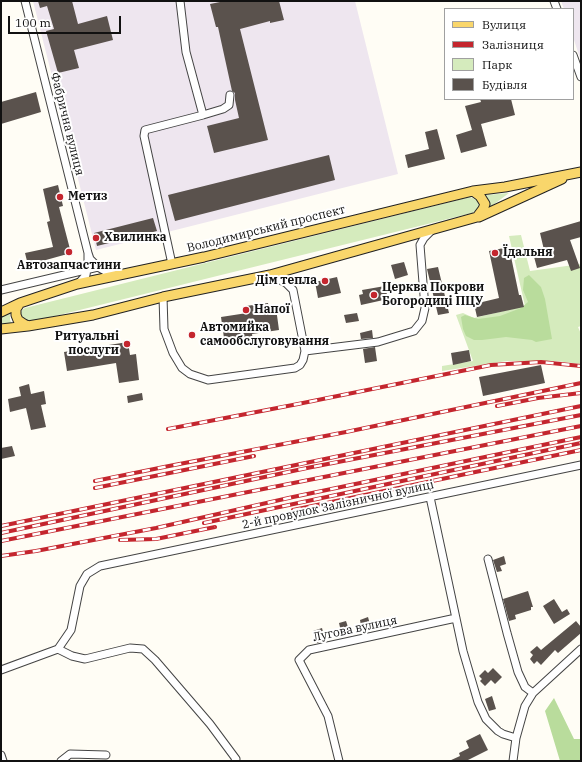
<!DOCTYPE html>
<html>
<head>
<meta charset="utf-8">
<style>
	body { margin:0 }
	#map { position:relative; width:582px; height:762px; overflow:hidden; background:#fffdf5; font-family:"IBM Plex Serif",serif }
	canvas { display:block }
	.frame { position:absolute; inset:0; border:2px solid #111; pointer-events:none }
	.legend { position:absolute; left:444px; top:8px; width:130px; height:92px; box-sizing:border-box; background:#fff; border:1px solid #a0a0a0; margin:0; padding:5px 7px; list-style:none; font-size:12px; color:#111 }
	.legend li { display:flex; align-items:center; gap:8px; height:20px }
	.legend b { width:20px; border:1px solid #a0a0a0 }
	.scale { position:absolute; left:8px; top:16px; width:113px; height:18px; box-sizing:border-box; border:2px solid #111; border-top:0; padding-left:5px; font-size:12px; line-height:14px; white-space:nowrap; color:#111; -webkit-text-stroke:3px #fff; paint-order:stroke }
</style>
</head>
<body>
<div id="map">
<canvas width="582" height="762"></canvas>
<div class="frame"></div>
<ul class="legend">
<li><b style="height:5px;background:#f9d66b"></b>Вулиця</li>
<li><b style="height:5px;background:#c4262e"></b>Залізниця</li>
<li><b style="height:11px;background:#d5ebbd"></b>Парк</li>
<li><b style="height:11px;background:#5a524d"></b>Будівля</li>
</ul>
<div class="scale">100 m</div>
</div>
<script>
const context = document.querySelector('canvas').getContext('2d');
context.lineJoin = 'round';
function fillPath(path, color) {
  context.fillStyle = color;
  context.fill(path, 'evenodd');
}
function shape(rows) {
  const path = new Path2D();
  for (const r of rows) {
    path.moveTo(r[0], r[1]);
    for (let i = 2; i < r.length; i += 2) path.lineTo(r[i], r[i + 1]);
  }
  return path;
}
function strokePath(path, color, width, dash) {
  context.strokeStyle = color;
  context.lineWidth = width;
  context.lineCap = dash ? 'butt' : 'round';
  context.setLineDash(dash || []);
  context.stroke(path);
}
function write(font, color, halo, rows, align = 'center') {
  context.font = font + ' "IBM Plex Serif",serif';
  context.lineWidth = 4;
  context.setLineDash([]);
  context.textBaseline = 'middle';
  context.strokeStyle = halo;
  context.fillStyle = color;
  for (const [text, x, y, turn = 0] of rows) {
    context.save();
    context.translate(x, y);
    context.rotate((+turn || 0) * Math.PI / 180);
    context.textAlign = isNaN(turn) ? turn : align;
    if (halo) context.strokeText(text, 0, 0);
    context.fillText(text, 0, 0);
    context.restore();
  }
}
const industrial = shape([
	[33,1,355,1,398,174,96,250],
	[561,1,581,1,581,61,573,37,573,9,564,9]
]);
const green = shape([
	[509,193,489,208,489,201,486,195],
	[470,197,477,200,479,205,477,210,472,213,27,323,24,322,20,315,22,310,25,308],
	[521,235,530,271,581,264,581,326,578,327,581,334,581,364,556,361,507,361,442,371,442,366,473,361,456,315,463,313,474,318,525,306,509,236],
	[10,313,10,320,13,326,1,326,1,317]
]);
const forest = shape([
	[529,275,541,287,545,299,552,339,536,342,532,340,506,337,482,340,474,340,466,336,463,329,461,317,465,315,478,319,500,316,521,308,528,302,523,290,524,278],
	[554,698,574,739,581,739,581,761,560,761,545,711]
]);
const building = shape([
	[38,1,72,1,78,24,107,16,113,40,74,50,79,68,58,73,46,31,54,29,47,6,40,8],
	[225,1,279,1,284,20,270,23,270,21,240,29,268,140,214,153,207,126,239,118,235,100,235,93,232,91,218,27,216,27,210,4],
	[36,92,41,112,1,124,1,102],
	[480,99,511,99,515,115,481,124,487,146,461,153,456,135,472,130,465,106,481,102],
	[437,129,445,159,408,168,405,155,429,149,425,132],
	[329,155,335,180,175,221,168,195],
	[58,185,63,206,59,207,71,253,28,265,25,253,53,247,47,222,50,221,43,189],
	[153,218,157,231,97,246,94,233],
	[581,221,581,237,570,240,580,268,571,271,567,260,537,268,533,253,544,250,540,233],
	[509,247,519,295,521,295,524,307,477,317,474,304,499,298,489,251],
	[404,262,408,275,395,279,391,265],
	[438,267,449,313,438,315,427,269],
	[337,277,341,293,318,298,315,282],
	[385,286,388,299,361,305,359,295,363,294,362,290],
	[268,303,269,309,276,308,279,330,252,334,253,341,232,344,231,337,224,338,221,317,247,313,246,306],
	[357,313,359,321,346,323,344,315],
	[372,330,373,338,361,339,360,333],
	[128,342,130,355,136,354,139,380,119,383,116,363,67,371,64,352],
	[375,347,377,361,365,363,363,349],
	[469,350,471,361,453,365,451,353],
	[541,365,545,383,483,396,479,377],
	[29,384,31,394,44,391,46,404,41,405,46,427,31,430,26,408,10,412,8,399,21,396,19,387],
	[142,393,143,400,128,403,127,396],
	[12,446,15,456,1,459,1,448],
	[504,556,506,564,500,566,502,571,497,572,493,560],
	[528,591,533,607,531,607,531,610,515,615,516,619,509,621,503,599],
	[554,599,562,612,567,609,570,614,554,624,543,606],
	[368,617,371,628,362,631,360,620],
	[346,621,350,633,342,636,339,623],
	[576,621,581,627,581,633,558,653,555,650,541,665,537,661,534,664,530,659,533,655,530,652,537,646,541,650],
	[322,628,325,640,317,643,313,631],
	[493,668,502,677,495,684,491,680,485,686,480,681,482,679,479,676,485,670,488,673],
	[492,696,496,709,489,711,485,699],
	[480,734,488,750,466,761,449,761,460,756,459,753,469,748,466,741]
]);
const minor = shape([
	[25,1,88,253,88,263,86,275,78,284],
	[180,1,186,52,203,115],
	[554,1,557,9],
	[573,55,581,77],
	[88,253,90,259,98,267,105,271,116,275],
	[172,264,144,136,145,130,203,115,223,109,229,105,230,95],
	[1,290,98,267],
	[163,297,164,329,173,353,182,368,190,374,208,380,295,368,300,365,303,360,305,351,293,290,286,283,270,275],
	[305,351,378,342,414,331,422,321,425,308,420,245,424,238,432,230],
	[430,497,463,651,478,702,486,719,498,731,503,734,516,738],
	[488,559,507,633,518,672,525,687,533,693],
	[58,649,72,656,85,659,130,648,143,649,155,660,210,724,236,759,235,761],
	[1,670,58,649,71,630,80,586,87,574,100,566,581,465],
	[1,755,3,761],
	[61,761,70,754,106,755],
	[339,761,328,716,299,660,309,650,456,618],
	[513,761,516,738,525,706,533,693,581,649]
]);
const major = shape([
	[479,217,562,179],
	[1,312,20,303],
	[28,326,24,324,18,320,16,315,16,309,20,303,77,284,204,257,473,191,505,187,581,172],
	[1,329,28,326,93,315,163,297,270,275,477,217,483,209,485,204,480,196,473,191]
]);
const rail = shape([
	[497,406,538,398,581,393],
	[168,429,298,404,491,365,541,362,581,366],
	[95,481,169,466,346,432,581,383],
	[95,488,254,456],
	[293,510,581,450],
	[204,523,581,443],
	[1,526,581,406],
	[1,533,307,468,581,415],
	[120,540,156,539,215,527],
	[1,541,581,426],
	[1,556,36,551,156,528,293,497,581,437]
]);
const markers = [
	[60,197,4,"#c4262e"],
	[96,238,4,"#c4262e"],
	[69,252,4,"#c4262e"],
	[495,253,4,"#c4262e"],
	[325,281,4,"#c4262e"],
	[374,295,4,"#c4262e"],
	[246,310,4,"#c4262e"],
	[192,335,4,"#c4262e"],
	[127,344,4,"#c4262e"]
];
const streetNames = [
	["Фабрична вулиця",67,124,76],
	["Володимирський проспект",266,229,-14],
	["2-й провулок Залізничної вулиці",338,505,-12],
	["Лугова вулиця",355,629,-12]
];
const poiNames = [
	["Метиз",68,197],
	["Хвилинка",104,238],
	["Їдальня",503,253],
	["Автозапчастини",69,266,"center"],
	["Дім тепла",317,281,"right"],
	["Церква Покрови",382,288],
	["Богородиці ПЦУ",382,302],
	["Напої",254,310],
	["Автомийка",200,328],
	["самообслуговування",200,342],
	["Ритуальні",119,337,"right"],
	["послуги",119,351,"right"]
];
fillPath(industrial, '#eee6ef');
fillPath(green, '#d5ebbd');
fillPath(forest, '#b9dc9c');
fillPath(building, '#5a524d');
strokePath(minor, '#444', 9);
strokePath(major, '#222', 11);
strokePath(minor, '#fff', 7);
strokePath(major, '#f9d66b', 9);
strokePath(rail, '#c4262e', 4);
strokePath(rail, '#fff', 2.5, [8]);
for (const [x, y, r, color] of markers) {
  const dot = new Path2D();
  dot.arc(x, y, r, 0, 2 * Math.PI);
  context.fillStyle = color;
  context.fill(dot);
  strokePath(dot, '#fff', 1.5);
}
write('12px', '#111', '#fff', streetNames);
write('bold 12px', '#111', '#fff', poiNames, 'left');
</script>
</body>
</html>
